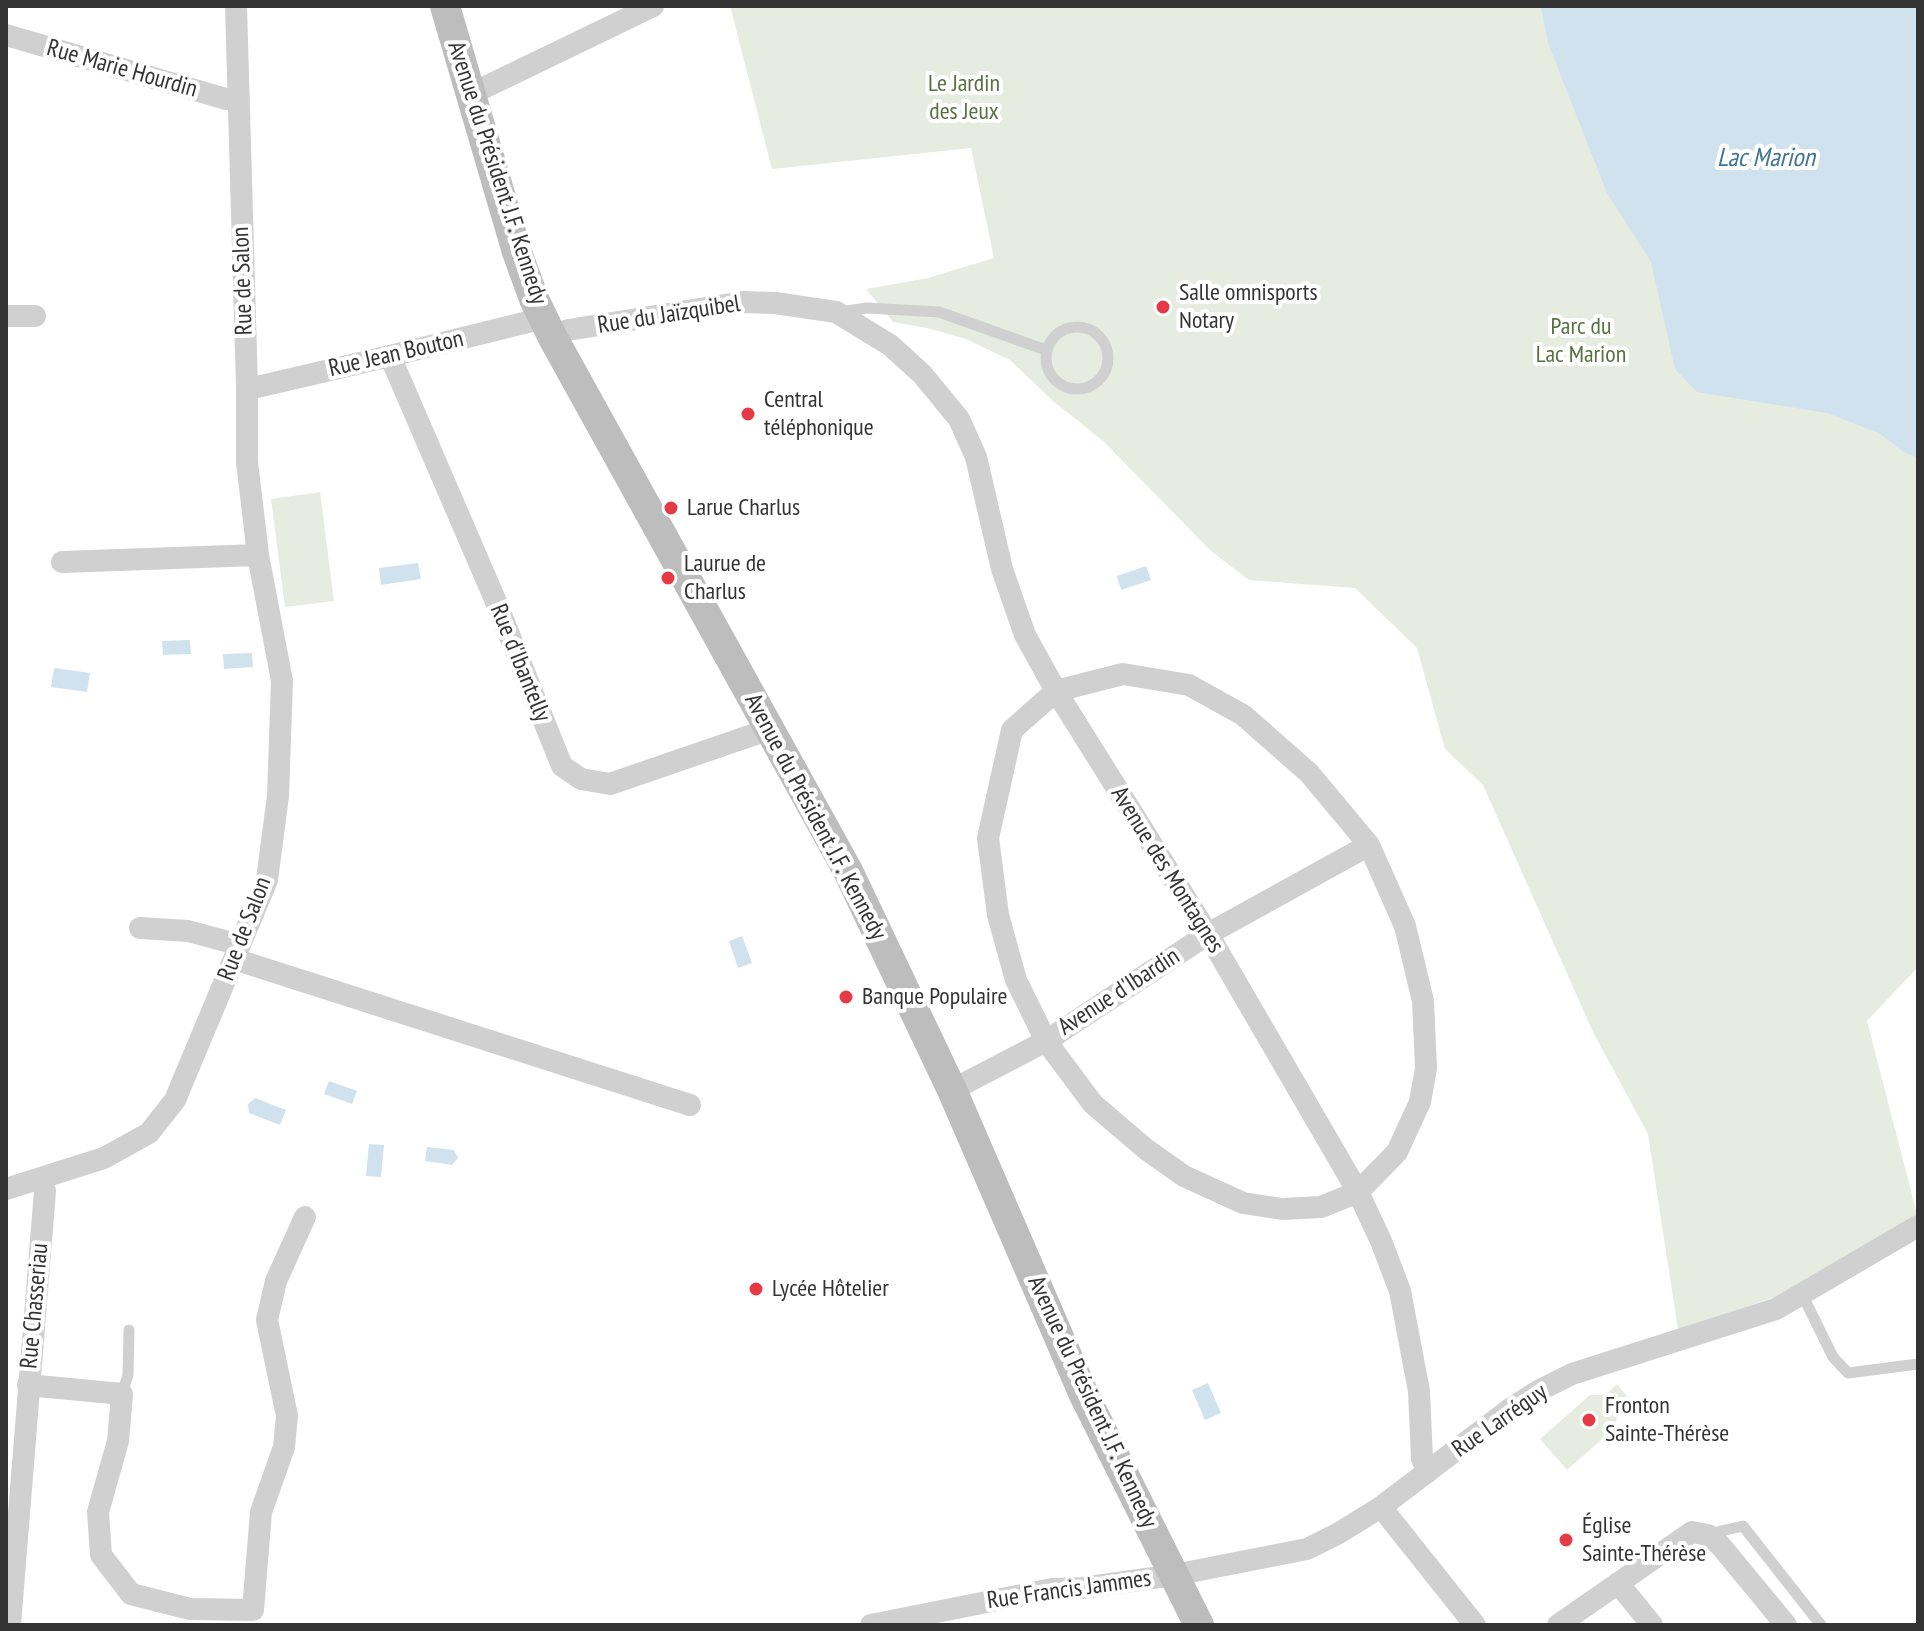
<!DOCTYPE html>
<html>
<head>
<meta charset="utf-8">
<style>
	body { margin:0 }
	#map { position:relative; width:1924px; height:1631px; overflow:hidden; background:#fff; font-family:"PT Sans Narrow",sans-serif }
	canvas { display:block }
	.frame { position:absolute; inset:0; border:8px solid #333; pointer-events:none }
</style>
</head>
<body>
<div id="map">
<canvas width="1924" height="1631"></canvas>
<div class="frame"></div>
</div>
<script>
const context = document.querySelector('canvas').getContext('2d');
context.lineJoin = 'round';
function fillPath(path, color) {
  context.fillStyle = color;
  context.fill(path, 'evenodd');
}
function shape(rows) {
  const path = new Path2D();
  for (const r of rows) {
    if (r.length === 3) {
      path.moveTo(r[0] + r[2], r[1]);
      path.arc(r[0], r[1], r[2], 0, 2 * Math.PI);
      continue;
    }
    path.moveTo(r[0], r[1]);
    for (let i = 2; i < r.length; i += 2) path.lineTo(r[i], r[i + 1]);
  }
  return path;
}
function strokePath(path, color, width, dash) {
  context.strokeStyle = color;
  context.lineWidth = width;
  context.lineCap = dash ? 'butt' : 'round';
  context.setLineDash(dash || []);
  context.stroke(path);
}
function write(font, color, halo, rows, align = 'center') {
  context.font = font + ' "PT Sans Narrow",sans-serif';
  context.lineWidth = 8;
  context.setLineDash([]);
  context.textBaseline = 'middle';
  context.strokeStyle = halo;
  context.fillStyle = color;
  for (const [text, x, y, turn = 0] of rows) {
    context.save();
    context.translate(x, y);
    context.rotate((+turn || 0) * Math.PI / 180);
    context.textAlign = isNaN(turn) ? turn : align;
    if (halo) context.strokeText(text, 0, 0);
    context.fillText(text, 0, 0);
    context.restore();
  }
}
const green = shape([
	[730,6,1918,6,1918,967,1867,1021,1918,1218,1775,1297,1678,1330,1648,1134,1593,1032,1483,785,1445,749,1417,648,1355,588,1249,580,1211,551,1103,441,1053,401,1010,360,966,339,927,328,893,322,866,289,928,278,994,258,971,148,772,169],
	[320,492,334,601,285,607,271,499],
	[1617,1384,1631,1401,1617,1413,1616,1427,1567,1470,1540,1439,1590,1395,1606,1395]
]);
const water = shape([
	[1541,6,1918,6,1918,458,1904,452,1879,433,1827,413,1697,392,1675,369,1651,262,1607,193,1548,43],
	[418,563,421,579,381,585,379,568],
	[1146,566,1151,580,1121,590,1117,576],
	[190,640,191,654,163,655,162,641],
	[252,653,253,667,224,669,223,654],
	[54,668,90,673,87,692,51,687],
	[742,936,752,963,738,968,729,941],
	[329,1081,357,1091,352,1104,324,1094],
	[255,1098,286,1110,280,1125,249,1113,248,1104],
	[369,1144,384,1145,381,1177,366,1176],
	[427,1147,454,1150,458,1158,452,1165,425,1161],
	[1208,1383,1221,1413,1205,1420,1192,1390]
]);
const lane = shape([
	[840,312,867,308,939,312,1046,350],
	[1077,358,31],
	[1802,1294,1833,1357,1848,1373,1918,1364],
	[122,1394,128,1375,129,1330],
	[1708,1534,1743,1526,1821,1625]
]);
const street = shape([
	[6,35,226,99,238,100],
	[471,94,653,6],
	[6,316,35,316],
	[553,338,568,330,743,302,775,303,836,312,890,345,922,374,959,419,976,457,1002,569,1025,635,1056,691,1208,934,1358,1192,1381,1241,1400,1291,1419,1391,1422,1459,1428,1472],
	[390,356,494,597,562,766,581,779,610,784,770,729],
	[247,387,257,387,390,356,544,318],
	[62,562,258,555],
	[1123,674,1189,685,1243,715,1309,773,1369,845,1405,926,1423,1001,1426,1068,1420,1102,1397,1152,1358,1192,1321,1207,1282,1209,1243,1203,1184,1176,1147,1150,1093,1104,1046,1041,1016,980,998,915,988,838,1012,730,1056,691,1123,674],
	[140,928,188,931,240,945],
	[234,959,690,1105],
	[952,1090,1046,1041,1208,934,1369,845],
	[6,1189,104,1158,149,1133,175,1100,267,880,278,796,282,681,258,555,247,462,247,387,236,6],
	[28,1385,122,1394,118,1441,98,1512,101,1555,131,1594,190,1609,253,1610,261,1512,284,1447,287,1416,267,1320,276,1281,305,1217],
	[1381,1507,1475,1625],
	[1618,1583,1652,1625],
	[10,1625,45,1191,42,1179],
	[871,1625,1052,1589,1082,1588,1174,1575,1307,1549,1339,1533,1381,1507,1510,1409,1538,1391,1572,1374,1776,1309,1918,1226],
	[1558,1625,1692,1532,1708,1535,1720,1545,1786,1625]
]);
const secondary = shape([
	[445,6,517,252,534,299,553,338,848,871,952,1090,1084,1395,1199,1625]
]);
const markers = [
	[1163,307,8,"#e63946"],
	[748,414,8,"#e63946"],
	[671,508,8,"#e63946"],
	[668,578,8,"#e63946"],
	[846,997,8,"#e63946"],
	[756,1289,8,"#e63946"],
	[1589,1420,8,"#e63946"],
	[1566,1540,8,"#e63946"]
];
const streetNames = [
	["Rue Marie Hourdin",122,69,16],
	["Avenue du Président J.F. Kennedy",497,173,72],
	["Rue de Salon",243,281,-92],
	["Rue du Jaïzquibel",669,315,-9],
	["Rue Jean Bouton",396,354,-13],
	["Rue d'Ibantelly",520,663,68],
	["Avenue du Président J.F. Kennedy",815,817,62],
	["Avenue des Montagnes",1167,870,58],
	["Rue de Salon",245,929,-69],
	["Avenue d'Ibardin",1119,992,-33],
	["Rue Chasseriau",35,1306,-85],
	["Avenue du Président J.F. Kennedy",1092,1402,65],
	["Rue Larréguy",1500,1421,-35],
	["Rue Francis Jammes",1069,1590,-8]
];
const parkNames = [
	["Le Jardin",964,84],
	["des Jeux",964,112],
	["Parc du",1581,327],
	["Lac Marion",1581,355]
];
const poiNames = [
	["Salle omnisports",1179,293],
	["Notary",1179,321],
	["Central",764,400],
	["téléphonique",764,428],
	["Larue Charlus",687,508],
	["Laurue de",684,564],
	["Charlus",684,592],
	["Banque Populaire",862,997],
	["Lycée Hôtelier",772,1289],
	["Fronton",1605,1406],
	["Sainte-Thérèse",1605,1434],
	["Église",1582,1526],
	["Sainte-Thérèse",1582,1554]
];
const waterNames = [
	["Lac Marion",1766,159]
];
fillPath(green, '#e6ecdf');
fillPath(water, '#cfe2ee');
strokePath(lane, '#d0d0d0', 11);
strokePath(street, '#d0d0d0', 22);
strokePath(secondary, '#bdbdbd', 30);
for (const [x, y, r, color] of markers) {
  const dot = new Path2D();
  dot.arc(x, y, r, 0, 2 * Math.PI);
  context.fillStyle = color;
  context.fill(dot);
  strokePath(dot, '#fff', 3);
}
write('24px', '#333', '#fff', streetNames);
write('24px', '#56703f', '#fff', parkNames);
write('24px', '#333', '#fff', poiNames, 'left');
write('italic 26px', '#3f7597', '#fff', waterNames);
</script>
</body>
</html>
